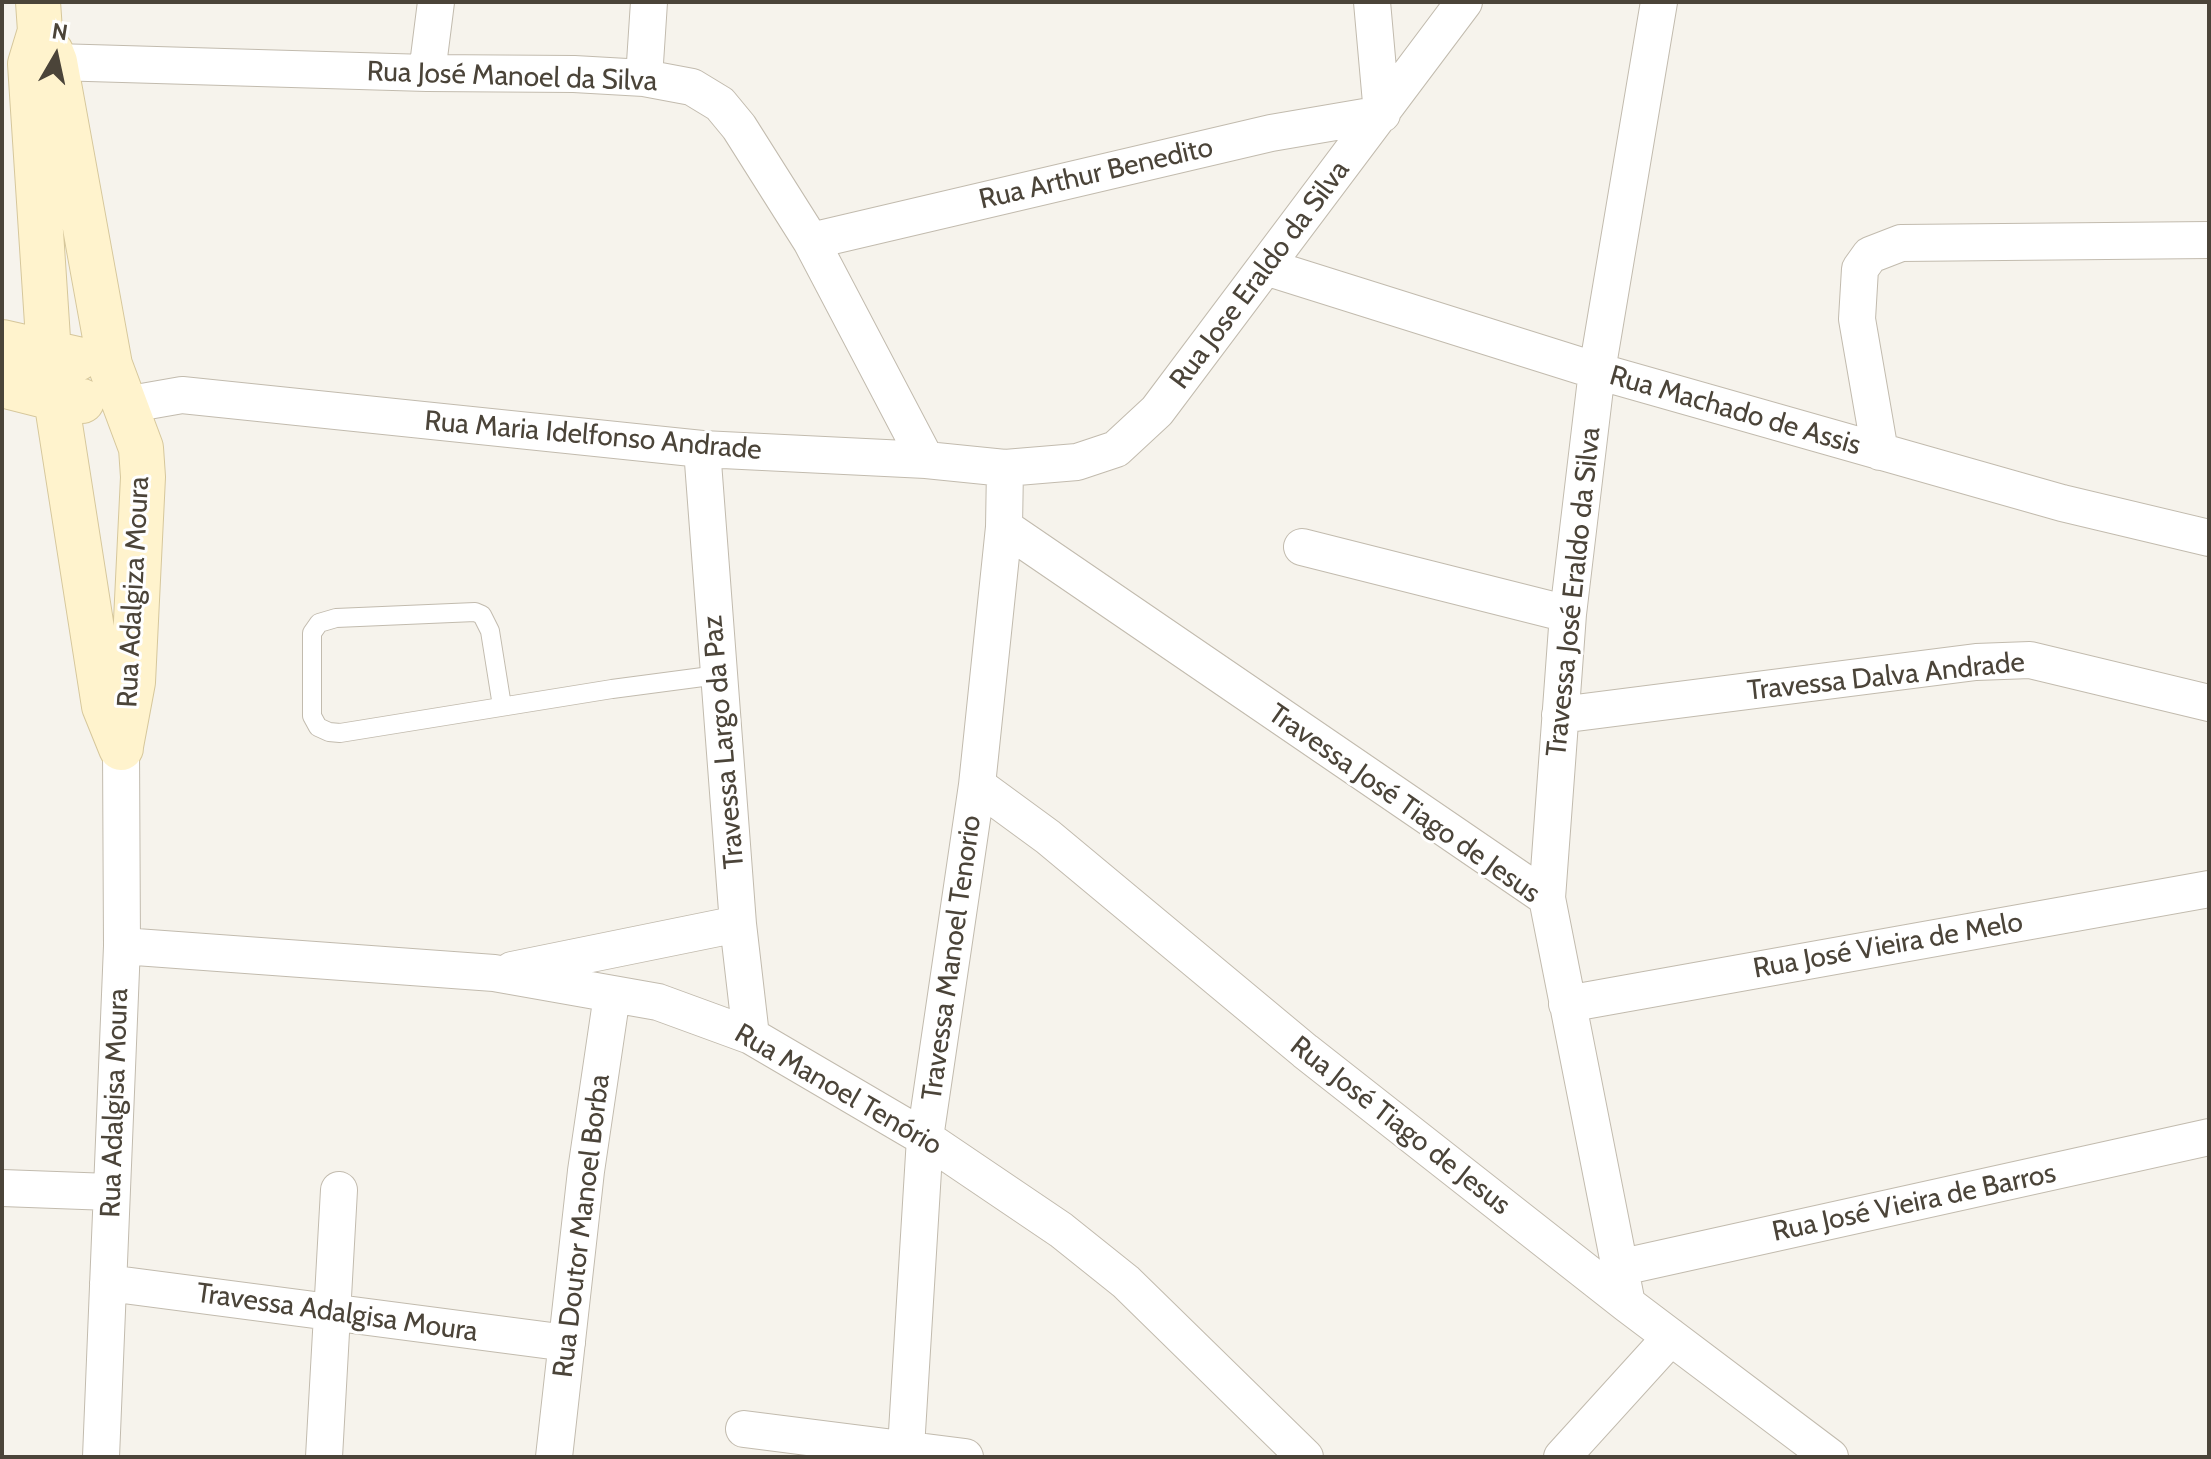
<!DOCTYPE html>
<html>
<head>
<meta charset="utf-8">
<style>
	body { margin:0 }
	#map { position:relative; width:2211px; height:1459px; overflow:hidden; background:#f6f3ec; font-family:Cabin,sans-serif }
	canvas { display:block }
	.frame { position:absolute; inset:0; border:4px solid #4b4439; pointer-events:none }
	.north { position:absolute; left:16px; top:16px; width:80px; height:80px; -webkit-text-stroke:6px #fff; paint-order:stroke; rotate:9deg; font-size:22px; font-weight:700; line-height:32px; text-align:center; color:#4b4439 }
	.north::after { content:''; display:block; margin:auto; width:28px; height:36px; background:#4b4439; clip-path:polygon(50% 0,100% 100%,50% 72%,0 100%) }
</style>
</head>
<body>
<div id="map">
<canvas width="2211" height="1459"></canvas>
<div class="frame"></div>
<div class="north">N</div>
</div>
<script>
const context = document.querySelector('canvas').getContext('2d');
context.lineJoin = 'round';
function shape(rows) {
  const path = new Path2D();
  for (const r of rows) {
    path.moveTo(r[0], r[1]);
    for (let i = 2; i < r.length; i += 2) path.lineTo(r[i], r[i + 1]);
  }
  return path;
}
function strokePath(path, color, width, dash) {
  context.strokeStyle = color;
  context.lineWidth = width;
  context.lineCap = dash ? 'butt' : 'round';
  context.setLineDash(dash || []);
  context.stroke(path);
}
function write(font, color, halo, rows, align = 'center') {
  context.font = font + ' Cabin,sans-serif';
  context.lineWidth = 6;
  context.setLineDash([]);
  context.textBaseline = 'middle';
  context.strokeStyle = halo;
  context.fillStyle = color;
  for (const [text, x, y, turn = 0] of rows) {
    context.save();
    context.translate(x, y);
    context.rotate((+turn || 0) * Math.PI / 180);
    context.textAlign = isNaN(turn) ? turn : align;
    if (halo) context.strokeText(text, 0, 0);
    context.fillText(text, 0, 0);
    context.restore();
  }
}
const lane = shape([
	[502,706,490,631,482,615,475,612,336,618,319,623,312,633,312,716,318,727,329,732,340,733,612,689,718,675]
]);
const street = shape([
	[30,64,55,62,427,73,574,74,644,78,692,87,720,104,739,127,811,241,926,460],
	[427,73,436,2],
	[644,78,649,2],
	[811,241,1271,133,1382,114,1372,2],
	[1266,267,1597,371,2062,503,2209,538],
	[125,405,182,395,702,449,926,460,1005,468,1077,462,1116,449,1157,411,1464,2],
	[702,449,738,924,751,1036],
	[1880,452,1857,319,1860,269,1870,255,1901,243,2209,240],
	[1004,527,1547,898,1627,1304],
	[1302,547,1568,614],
	[1560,715,1976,662,2030,660,2209,703],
	[977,785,1048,837,1305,1051,1627,1304,1830,1457],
	[1547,898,1568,614,1597,371,1659,2],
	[122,946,494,973,658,1002,751,1036,925,1138,1061,1230,1126,1282,1305,1457],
	[512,970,738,924],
	[1567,1004,2209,889],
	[2,1188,110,1192],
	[1618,1268,2209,1137],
	[108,1283,567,1343],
	[744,1429,965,1457],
	[906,1448,925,1138,977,785,1004,527,1005,468],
	[101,1457,122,946,121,748],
	[324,1457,339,1190],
	[554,1457,586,1171,612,995],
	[1562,1457,1671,1337]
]);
const secondary = shape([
	[38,2,40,31,30,64,49,354,104,706,121,748],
	[51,52,55,62,110,365,141,448,143,477,133,682,121,746],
	[2,342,77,359],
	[2,385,57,399,82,401]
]);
const streetNames = [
	["Rua José Manoel da Silva",512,77,2],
	["Rua Arthur Benedito",1096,174,-13],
	["Rua Jose Eraldo da Silva",1260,275,-53],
	["Rua Machado de Assis",1735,411,16],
	["Rua Maria Idelfonso Andrade",593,436,5],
	["Rua Adalgiza Moura",134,592,-87],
	["Travessa José Eraldo da Silva",1574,592,-84],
	["Travessa Dalva Andrade",1886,677,-6],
	["Travessa Largo da Paz",724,742,-95],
	["Travessa José Tiago de Jesus",1404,804,35],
	["Rua José Vieira de Melo",1888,946,-10],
	["Travessa Manoel Tenorio",952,958,-82],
	["Rua Manoel Tenório",838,1090,30],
	["Rua Adalgisa Moura",115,1103,-88],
	["Rua José Tiago de Jesus",1400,1126,38],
	["Rua José Vieira de Barros",1914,1203,-12],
	["Rua Doutor Manoel Borba",582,1226,-83],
	["Travessa Adalgisa Moura",337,1313,8]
];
strokePath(lane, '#c2bbae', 20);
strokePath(street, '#c2bbae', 38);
strokePath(secondary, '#d6c79b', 46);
strokePath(lane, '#fff', 18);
strokePath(street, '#fff', 36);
strokePath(secondary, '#fff3cd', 44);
write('28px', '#4b4439', '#fff', streetNames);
</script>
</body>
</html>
